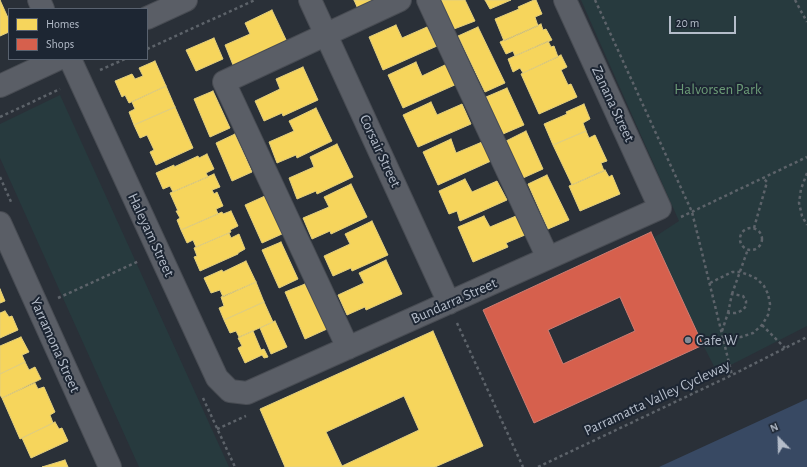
<!DOCTYPE html>
<html>
<head>
<meta charset="utf-8">
<style>
	body { margin:0 }
	#map { position:relative; width:807px; height:467px; overflow:hidden; background:#2a3038; font-family:"Alegreya Sans",sans-serif }
	canvas { display:block }
	.legend { position:absolute; left:8px; top:8px; width:140px; height:52px; box-sizing:border-box; background:#1d2633; border:1px solid #59626f; margin:0; padding:5px 7px; list-style:none; font-size:12px; color:#b4bcc9 }
	.legend li { display:flex; align-items:center; gap:8px; height:20px }
	.legend b { width:20px; border:1px solid #59626f }
	.north { position:absolute; left:759px; top:419px; width:40px; height:40px; -webkit-text-stroke:3px #1d2633; paint-order:stroke; rotate:337deg; font-size:11px; font-weight:700; line-height:16px; text-align:center; color:#b4bcc9 }
	.north::after { content:''; display:block; margin:auto; width:14px; height:18px; background:#b4bcc9; clip-path:polygon(50% 0,100% 100%,50% 72%,0 100%) }
	.scale { position:absolute; left:669px; top:16px; width:67px; height:18px; box-sizing:border-box; border:2px solid #b4bcc9; border-top:0; padding-left:5px; font-size:12px; line-height:14px; white-space:nowrap; color:#b4bcc9; -webkit-text-stroke:3px #1d2633; paint-order:stroke }
</style>
</head>
<body>
<div id="map">
<canvas width="807" height="467"></canvas>
<ul class="legend">
<li><b style="height:11px;background:#f6d55c"></b>Homes</li>
<li><b style="height:11px;background:#d6604d"></b>Shops</li>
</ul>
<div class="north">N</div>
<div class="scale">20 m</div>
</div>
<script>
const context = document.querySelector('canvas').getContext('2d');
context.lineJoin = 'round';
function fillPath(path, color) {
  context.fillStyle = color;
  context.fill(path, 'evenodd');
}
function shape(rows) {
  const path = new Path2D();
  for (const r of rows) {
    if (r.length === 3) {
      path.moveTo(r[0] + r[2], r[1]);
      path.arc(r[0], r[1], r[2], 0, 2 * Math.PI);
      continue;
    }
    path.moveTo(r[0], r[1]);
    for (let i = 2; i < r.length; i += 2) path.lineTo(r[i], r[i + 1]);
  }
  return path;
}
function strokePath(path, color, width, dash) {
  context.strokeStyle = color;
  context.lineWidth = width;
  context.lineCap = dash ? 'butt' : 'round';
  context.setLineDash(dash || []);
  context.stroke(path);
}
function write(font, color, halo, rows, align = 'center') {
  context.font = font + ' "Alegreya Sans",sans-serif';
  context.lineWidth = 4;
  context.setLineDash([]);
  context.textBaseline = 'middle';
  context.strokeStyle = halo;
  context.fillStyle = color;
  for (const [text, x, y, turn = 0] of rows) {
    context.save();
    context.translate(x, y);
    context.rotate((+turn || 0) * Math.PI / 180);
    context.textAlign = isNaN(turn) ? turn : align;
    if (halo) context.strokeText(text, 0, 0);
    context.fillText(text, 0, 0);
    context.restore();
  }
}
const green = shape([
	[581,0,807,0,807,326,717,372,703,345,700,347,650,240,679,221],
	[60,95,229,467,139,467,0,158,0,124]
]);
const water = shape([
	[807,398,807,467,659,467,807,399]
]);
const homes = shape([
	[0,0,9,20,9,32,0,36,0,0],
	[354,0,377,0,358,9,354,0],
	[441,0,465,0,475,21,454,29,441,0],
	[485,0,511,0,490,9,485,0],
	[534,0,536,0,542,14,535,17,538,26,504,41,495,19,519,9,518,7,534,0],
	[272,10,288,44,233,65,225,45,250,34,245,23,272,10],
	[541,24,543,30,546,29,552,40,515,56,513,51,506,54,500,42,541,24],
	[396,25,402,38,427,27,437,46,383,70,369,37,396,25],
	[478,27,505,83,485,92,458,36,478,27],
	[214,38,223,59,196,71,186,50,214,38],
	[548,41,551,47,554,46,558,57,523,73,520,68,513,72,508,59,548,41],
	[561,55,567,67,561,70,568,85,571,84,577,97,539,114,521,74,561,55],
	[155,61,166,86,129,103,125,95,122,97,115,81,132,74,135,79,143,76,139,68,155,61],
	[416,62,422,76,447,64,457,84,403,108,388,75,416,62],
	[303,67,318,100,283,116,282,113,264,121,255,101,280,89,276,79,303,67],
	[166,86,175,107,134,125,129,112,135,109,132,102,166,86],
	[507,88,524,125,503,134,486,97,507,88],
	[213,91,230,128,210,137,194,99,213,91],
	[431,102,437,115,462,104,471,124,418,147,403,115,431,102],
	[584,104,590,119,583,123,586,131,553,145,544,124,567,114,566,112,584,104],
	[175,107,193,148,156,165,150,152,154,150,147,135,140,138,134,125,175,107],
	[316,108,332,141,297,158,296,155,277,163,269,142,294,131,289,121,316,108],
	[526,131,543,169,523,178,506,141,526,131],
	[586,131,589,138,595,135,607,161,601,163,604,171,572,185,553,145,586,131],
	[235,134,252,172,232,181,216,143,235,134],
	[451,139,456,153,482,142,491,161,438,185,423,152,451,139],
	[337,144,353,177,317,194,316,191,297,199,289,178,314,167,310,157,337,144],
	[207,154,214,169,206,173,208,177,173,192,170,186,163,189,156,173,174,165,174,167,198,156,199,158,207,154],
	[605,170,609,177,612,175,620,194,580,211,569,186,605,170],
	[214,174,220,187,212,190,214,194,217,192,223,206,216,209,218,214,181,230,177,220,180,218,176,211,178,211,170,193,214,174],
	[547,175,569,220,548,229,528,184,547,175],
	[465,179,472,192,497,181,507,200,460,221,457,211,449,214,439,191,465,179],
	[351,184,367,217,331,234,330,231,312,239,303,218,329,207,324,197,351,184],
	[265,196,282,234,262,243,245,205,265,196],
	[231,211,238,226,230,230,231,232,196,247,193,240,187,243,181,230,222,212,223,214,231,211],
	[484,216,490,227,516,216,525,235,506,243,508,247,473,262,458,227,484,216],
	[372,221,388,255,352,271,351,268,333,276,324,256,350,244,345,234,372,221],
	[229,233,231,238,239,234,245,249,238,253,238,254,200,271,194,257,197,256,194,248,229,233],
	[281,242,298,279,279,288,262,250,281,242],
	[386,260,402,294,366,310,365,307,347,315,338,295,364,283,359,273,386,260],
	[246,261,256,282,223,297,220,290,211,293,204,278,222,270,223,272,246,261],
	[256,282,264,302,224,320,219,308,224,306,221,297,256,282],
	[305,284,327,329,305,339,285,292,305,284],
	[0,289,5,301,0,303,0,289],
	[264,302,273,322,239,337,236,331,230,333,224,320,264,302],
	[5,311,9,317,12,316,18,330,0,338,0,313,5,311],
	[275,321,287,347,271,354,260,328,275,321],
	[253,331,261,350,264,349,268,357,264,358,262,355,245,363,238,348,242,346,238,338,253,331],
	[433,331,483,446,435,467,285,467,260,409,433,331],
	[404,396,419,430,342,466,326,432,404,396],
	[21,337,29,352,22,355,25,362,0,374,0,346,21,337],
	[25,362,29,370,35,367,41,379,2,398,0,395,0,374,25,362],
	[35,383,38,389,44,387,55,412,50,415,53,423,20,439,2,398,35,383],
	[55,422,59,429,62,428,68,441,31,458,22,438,55,422],
	[65,460,68,467,42,467,65,460]
]);
const shops = shape([
	[651,232,703,345,534,423,483,310,651,232],
	[620,297,635,331,563,364,548,330,620,297]
]);
const path = shape([
	[595,0,692,212,732,375],
	[795,0,807,22],
	[147,49,255,0],
	[100,70,125,59],
	[0,117,60,89],
	[807,173,801,189,799,203,802,216,807,225],
	[0,177,12,204],
	[681,217,807,157],
	[754,228,767,182,763,178],
	[751,239,11],
	[710,283,732,272,740,272,749,275,757,279,764,286,768,294,770,304,768,315,762,325,753,333,741,337,723,337],
	[732,294,748,249],
	[58,298,139,261],
	[457,323,523,467],
	[762,325,785,348],
	[722,331,728,313,736,313,743,310,746,306,746,301,743,296,732,294,728,313],
	[203,398,235,467],
	[217,429,246,416],
	[538,467,732,375,807,337]
]);
const minor = shape([
	[39,0,43,9],
	[310,0,449,303],
	[428,0,548,258],
	[147,18,186,0],
	[70,59,217,378,230,391,247,393,660,208,565,0],
	[0,86,58,59],
	[0,223,110,467],
	[348,348,224,82,400,0]
]);
const markers = [
	[688,340,4,"#848b96"]
];
const parkNames = [
	["Halvorsen Park",718,89]
];
const streetNames = [
	["Zanana Street",613,104,65],
	["Corsair Street",380,151,65],
	["Haleyam Street",151,235,65],
	["Bundarra Street",454,301,-24],
	["Yarramona Street",55,345,66],
	["Parramatta Valley Cycleway",657,398,-25]
];
const poiNames = [
	["Cafe W",696,340]
];
fillPath(green, '#273a3e');
fillPath(water, '#384963');
fillPath(homes, '#f6d55c');
strokePath(homes, '#e2ce7d', 1);
fillPath(shops, '#d6604d');
strokePath(shops, '#cc7c72', 1);
strokePath(minor, '#484c53', 24);
strokePath(path, '#5d636a', 2.5, [3, 3]);
strokePath(minor, '#5a5e66', 22);
for (const [x, y, r, color] of markers) {
  const dot = new Path2D();
  dot.arc(x, y, r, 0, 2 * Math.PI);
  context.fillStyle = color;
  context.fill(dot);
  strokePath(dot, '#1d2633', 1.5);
}
write('15px', '#6b9a76', '#1d2633', parkNames);
write('15px', '#b4bcc9', '#1d2633', streetNames);
write('15px', '#b4bcc9', '#1d2633', poiNames, 'left');
</script>
</body>
</html>
